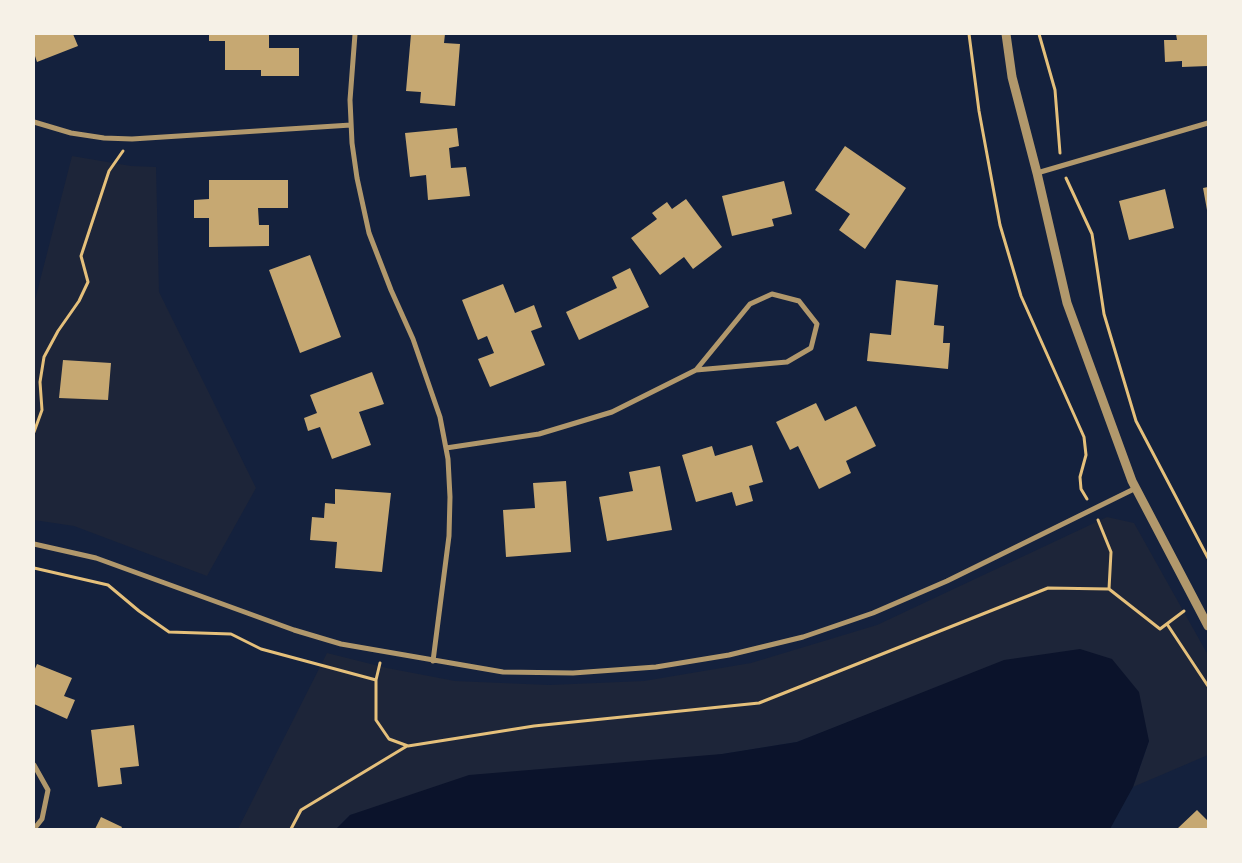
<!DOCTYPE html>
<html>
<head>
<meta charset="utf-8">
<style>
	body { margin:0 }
	#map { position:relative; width:1242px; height:863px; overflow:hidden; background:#14213d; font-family:Cabin,sans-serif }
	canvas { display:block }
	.frame { position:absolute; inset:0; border:35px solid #f6f1e7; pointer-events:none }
</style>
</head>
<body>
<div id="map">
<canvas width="1242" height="863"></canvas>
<div class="frame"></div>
</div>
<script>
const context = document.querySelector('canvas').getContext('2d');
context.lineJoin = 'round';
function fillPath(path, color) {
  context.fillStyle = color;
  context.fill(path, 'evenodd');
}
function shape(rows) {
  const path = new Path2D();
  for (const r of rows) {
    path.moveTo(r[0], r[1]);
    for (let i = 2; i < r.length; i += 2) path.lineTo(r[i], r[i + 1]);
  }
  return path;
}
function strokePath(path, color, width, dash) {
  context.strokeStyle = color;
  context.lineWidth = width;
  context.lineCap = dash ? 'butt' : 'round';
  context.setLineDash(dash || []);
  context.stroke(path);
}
const green = shape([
	[72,156,131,166,156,167,159,292,256,488,207,576,74,526,34,520,34,304],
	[1107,517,1134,523,1208,655,1208,755,1133,787,1149,741,898,703,797,742,350,815,336,829,238,829,327,653,387,668,455,681,549,685,644,681,751,663,877,625]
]);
const water = shape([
	[1080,649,1112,659,1139,692,1149,741,1133,787,1110,829,336,829,350,815,469,775,722,754,797,742,1004,660]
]);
const building = shape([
	[34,34,73,34,78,46,37,62,34,53],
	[209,34,269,34,269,48,299,48,299,76,261,76,261,70,225,70,225,41,209,41],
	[411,34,445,34,444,43,460,44,455,106,420,103,421,92,406,91],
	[1176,34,1208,34,1208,66,1182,67,1182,61,1165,62,1164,40,1177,40],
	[457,128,459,146,449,148,451,168,466,167,470,196,428,200,426,175,410,177,405,133],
	[845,146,906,188,865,249,839,230,850,214,815,190],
	[209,180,288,180,288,208,258,208,259,225,269,225,269,246,209,247,209,218,194,218,194,200,209,199],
	[784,181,792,214,772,219,774,226,732,236,722,196],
	[1208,187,1208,210,1207,210,1203,188],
	[1165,189,1174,228,1129,240,1119,201],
	[686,199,722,247,693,269,684,257,660,275,631,238,657,219,652,213,667,202,672,209],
	[310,255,341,337,300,353,269,270],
	[630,268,649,307,579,340,566,312,617,288,612,277],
	[896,280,938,285,934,325,944,326,943,343,950,343,948,369,867,361,870,333,891,335],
	[503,284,515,313,534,305,542,327,531,331,545,365,490,387,478,359,494,353,487,336,478,340,462,300],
	[63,360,111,363,108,400,59,398],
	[372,372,384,404,359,412,371,445,332,459,320,427,308,431,304,418,317,413,310,395],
	[816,403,825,421,856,406,876,446,846,461,851,473,819,489,798,446,790,450,776,422],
	[752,445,763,482,749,486,753,501,736,506,732,492,696,502,682,455,712,446,715,456],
	[660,466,672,530,607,541,599,497,633,491,629,472],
	[566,481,571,552,506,557,503,510,535,508,533,483],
	[335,489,391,493,382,572,335,568,337,542,310,540,312,517,324,518,325,503,335,504],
	[37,664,72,678,64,696,75,700,67,719,34,704,34,671],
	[134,725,139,766,120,768,122,784,98,787,91,730],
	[1197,810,1208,821,1208,829,1177,829],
	[101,817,122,827,121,829,95,829]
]);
const path = shape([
	[969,34,979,111,1000,225,1021,296,1084,437,1086,455,1080,477,1081,489,1087,499],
	[1039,34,1055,90,1060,153],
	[1066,178,1092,234,1104,314,1136,421,1208,558],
	[34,432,42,410,40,382,44,357,58,331,79,301,88,282,81,256,109,171,123,151],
	[1098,520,1111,552,1109,589],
	[34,568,108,585,139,611,169,632,231,634,261,649,376,680],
	[1167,624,1208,686],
	[380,663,376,680,376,720,389,739,408,746,534,726,759,703,1048,588,1109,589,1160,629,1184,611],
	[291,829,301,810,407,746]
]);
const minor = shape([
	[355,34,350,100,352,143,357,178,369,233,391,290,413,339,440,417,448,459,450,497,449,536,433,661],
	[34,122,71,133,104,138,132,139,351,125],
	[1037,173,1208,123],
	[446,448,539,434,612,412,696,370,787,362,811,348,817,324,799,301,772,294,750,304,696,370],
	[34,544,96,558,294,630,341,644,503,672,573,673,656,667,729,655,803,637,873,613,947,581,1136,488],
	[34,765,48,790,42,819,34,829]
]);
const tertiary = shape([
	[1006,34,1012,77,1037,173,1067,303,1132,481,1208,626]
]);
fillPath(green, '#1d2539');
fillPath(water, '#0b132b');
fillPath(building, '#c6a872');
strokePath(path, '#e5c07b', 3);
strokePath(minor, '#b1986c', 5);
strokePath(tertiary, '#b1986c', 9);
</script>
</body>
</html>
